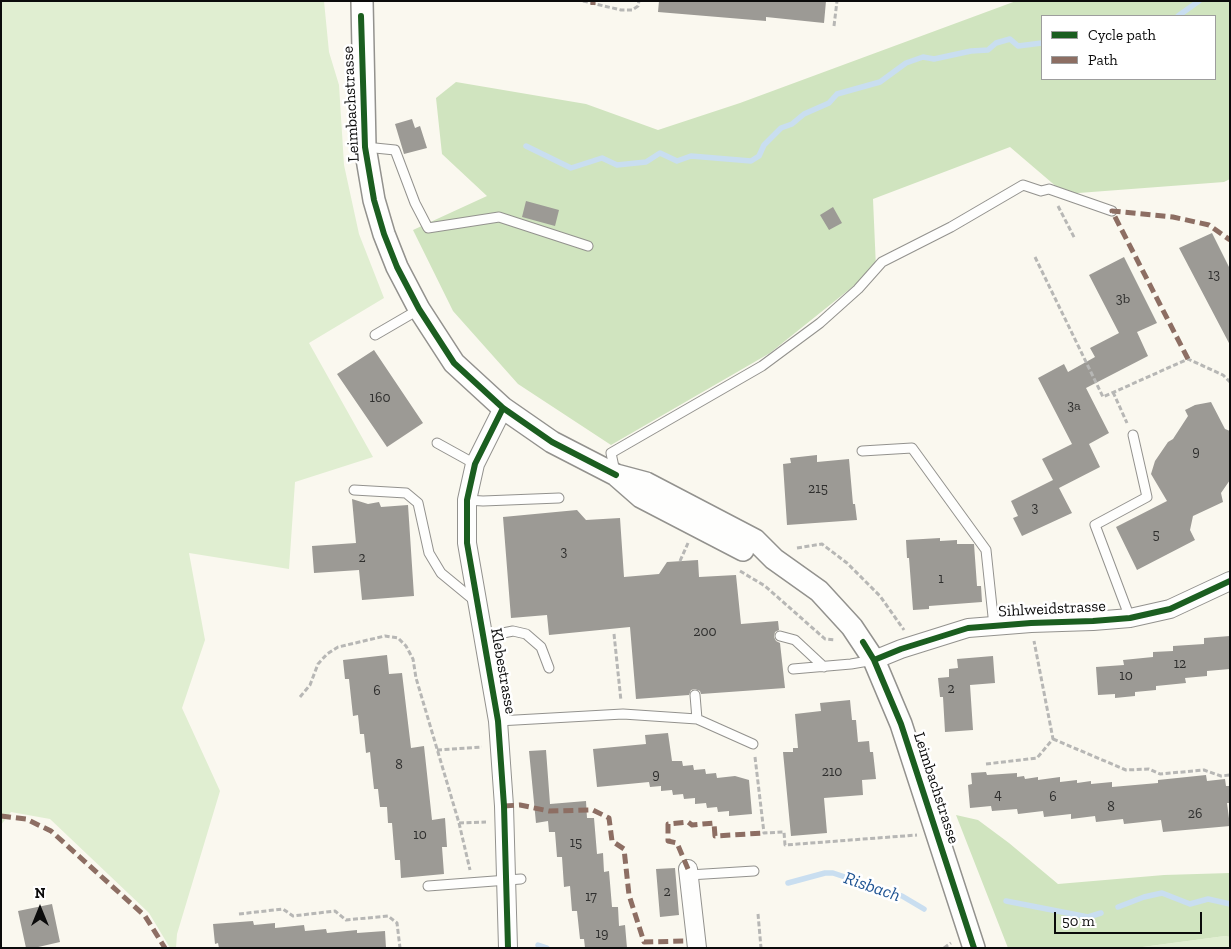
<!DOCTYPE html>
<html>
<head>
<meta charset="utf-8">
<style>
	body { margin:0 }
	#map { position:relative; width:1231px; height:949px; overflow:hidden; background:#faf8ef; font-family:"Zilla Slab",serif }
	canvas { display:block }
	.frame { position:absolute; inset:0; border:2px solid #0b0b0b; pointer-events:none }
	.legend { position:absolute; left:1041px; top:15px; width:175px; height:65px; box-sizing:border-box; background:#fff; border:1px solid #9d9d9d; margin:0; padding:6px 9px; list-style:none; font-size:15px; color:#0b0b0b }
	.legend li { display:flex; align-items:center; gap:10px; height:25px }
	.legend b { width:25px; border:1px solid #9d9d9d }
	.north { position:absolute; left:15px; top:884px; width:50px; height:50px; -webkit-text-stroke:4px #fff; paint-order:stroke; rotate:0deg; font-size:14px; font-weight:700; line-height:20px; text-align:center; color:#0b0b0b }
	.north::after { content:''; display:block; margin:auto; width:18px; height:22px; background:#0b0b0b; clip-path:polygon(50% 0,100% 100%,50% 72%,0 100%) }
	.scale { position:absolute; left:1054px; top:912px; width:148px; height:22px; box-sizing:border-box; border:2px solid #0b0b0b; border-top:0; padding-left:6px; font-size:15px; line-height:18px; white-space:nowrap; color:#0b0b0b; -webkit-text-stroke:4px #fff; paint-order:stroke }
</style>
</head>
<body>
<div id="map">
<canvas width="1231" height="949"></canvas>
<div class="frame"></div>
<ul class="legend">
<li><b style="height:6px;background:#1b5e20"></b>Cycle path</li>
<li><b style="height:6px;background:#8d6e63"></b>Path</li>
</ul>
<div class="north">N</div>
<div class="scale">50 m</div>
</div>
<script>
const context = document.querySelector('canvas').getContext('2d');
context.lineJoin = 'round';
function fillPath(path, color) {
  context.fillStyle = color;
  context.fill(path, 'evenodd');
}
function shape(rows) {
  const path = new Path2D();
  for (const r of rows) {
    path.moveTo(r[0], r[1]);
    for (let i = 2; i < r.length; i += 2) path.lineTo(r[i], r[i + 1]);
  }
  return path;
}
function strokePath(path, color, width, dash) {
  context.strokeStyle = color;
  context.lineWidth = width;
  context.lineCap = dash ? 'butt' : 'round';
  context.setLineDash(dash || []);
  context.stroke(path);
}
function write(font, color, halo, rows, align = 'center') {
  context.font = font + ' "Zilla Slab",serif';
  context.lineWidth = 5;
  context.setLineDash([]);
  context.textBaseline = 'middle';
  context.strokeStyle = halo;
  context.fillStyle = color;
  for (const [text, x, y, turn = 0] of rows) {
    context.save();
    context.translate(x, y);
    context.rotate((+turn || 0) * Math.PI / 180);
    context.textAlign = isNaN(turn) ? turn : align;
    if (halo) context.strokeText(text, 0, 0);
    context.fillText(text, 0, 0);
    context.restore();
  }
}
const green = shape([
	[1,1,324,1,329,52,339,85,344,165,359,234,384,298,309,343,373,457,295,482,289,569,189,553,205,640,182,708,220,791,177,934,176,948,170,948,149,913,50,819,11,812,1,825],
	[1225,936,1230,937,1230,948,1135,948]
]);
const forest = shape([
	[1016,1,1230,1,1230,179,1224,182,1065,194,1010,147,873,199,876,268,770,353,611,445,518,384,453,311,413,230,487,196,442,154,436,98,456,82,586,104,658,130,740,103],
	[1042,16,1215,16,1215,79,1042,79],
	[956,815,978,820,1009,843,1058,884,1164,875,1230,873,1230,937,1225,936,1135,948,1008,948]
]);
const stream = shape([
	[1178,16,1199,1],
	[526,146,571,168,602,158,617,165,646,162,660,153,677,161,691,156,751,161,759,156,764,145,781,128,792,124,804,114,829,103,837,94,880,82,906,63,923,57,934,59,971,51,988,50,996,43,1010,39,1018,46,1042,43],
	[788,883,825,873,833,873,902,896,924,909],
	[1006,901,1088,917,1101,913],
	[1118,907,1144,897,1162,893,1190,904,1208,899,1230,904],
	[538,945,547,948]
]);
const building = shape([
	[659,1,826,1,824,23,766,17,766,21,658,12],
	[412,119,415,128,420,126,427,148,404,154,395,124],
	[526,201,559,210,555,226,522,217],
	[833,207,842,223,829,230,820,215],
	[1212,233,1230,269,1230,345,1179,248],
	[1124,257,1157,323,1137,332,1148,356,1086,388,1109,433,1089,444,1100,467,1059,488,1072,513,1022,536,1013,518,1018,516,1011,501,1053,480,1042,459,1072,444,1038,378,1064,364,1068,372,1095,357,1090,348,1119,333,1089,275],
	[374,350,423,423,387,447,337,374],
	[1211,402,1225,429,1230,431,1230,480,1221,493,1223,502,1193,516,1190,530,1195,540,1137,570,1116,527,1167,501,1151,474,1155,461,1168,442,1173,439,1188,416,1185,410,1195,405],
	[817,455,817,462,849,459,853,504,855,504,857,520,787,525,783,464,791,463,790,458],
	[352,499,368,504,379,502,381,507,408,505,414,596,362,600,359,570,314,573,312,546,356,543],
	[577,510,586,520,620,518,624,577,659,574,667,562,698,560,699,577,736,575,741,624,778,621,779,630,775,632,774,637,776,641,780,643,785,688,701,694,700,691,695,689,691,690,689,695,636,699,630,627,549,635,547,615,511,618,503,517],
	[940,538,940,541,957,540,957,544,974,544,977,586,981,586,982,602,929,606,929,609,913,610,909,558,907,558,906,540],
	[1230,636,1230,669,1207,671,1207,676,1185,678,1186,683,1156,686,1156,690,1135,692,1135,696,1115,698,1115,694,1098,695,1096,667,1124,665,1123,660,1153,657,1153,652,1173,651,1173,646,1204,644,1204,638],
	[387,655,389,674,402,673,411,748,424,746,432,820,445,818,447,847,442,847,444,874,401,878,400,860,395,860,392,823,388,823,387,807,380,807,378,789,374,789,370,752,366,753,364,734,360,734,358,715,353,716,349,679,345,679,343,660],
	[993,656,995,683,970,685,973,730,945,732,943,697,940,697,938,678,949,677,949,669,958,668,957,659],
	[850,700,852,720,856,720,858,742,869,741,870,752,873,752,876,779,862,780,863,795,824,798,827,833,791,836,783,752,793,752,793,748,798,748,795,714,821,711,820,703],
	[668,733,672,761,682,761,683,766,693,765,694,770,705,769,706,774,716,773,717,778,735,776,749,780,752,814,729,816,729,811,718,812,717,807,707,808,706,803,695,804,695,798,684,799,683,794,673,795,672,790,661,791,661,786,650,787,649,782,597,787,593,749,646,744,645,735],
	[546,750,550,804,586,801,587,818,594,818,597,854,603,853,604,872,609,871,612,907,618,907,619,926,625,925,627,948,585,948,584,939,580,939,577,911,572,911,570,886,564,887,562,857,557,857,555,832,549,832,548,821,536,823,529,751],
	[986,772,987,775,1017,773,1017,777,1024,776,1025,779,1038,777,1038,780,1060,777,1060,782,1077,780,1077,783,1091,781,1091,784,1112,782,1112,787,1158,783,1158,780,1206,775,1207,781,1225,779,1226,786,1230,786,1230,803,1227,803,1230,826,1163,832,1161,820,1124,824,1123,819,1096,822,1095,816,1071,819,1071,814,1044,817,1043,811,1018,814,1017,809,992,811,991,806,970,808,968,785,972,784,971,773],
	[675,868,679,915,660,917,656,869],
	[52,904,60,942,34,948,26,948,18,911],
	[253,921,254,925,275,923,275,928,304,925,305,931,326,929,327,933,357,930,357,933,385,931,386,948,219,948,218,943,215,944,213,924]
]);
const path = shape([
	[583,1,621,10,632,10,638,6,639,1],
	[834,26,837,1],
	[1058,206,1075,239],
	[1035,257,1103,397,1188,359,1223,375,1230,382],
	[1113,392,1127,423],
	[797,548,822,544,847,563,880,596,904,630],
	[680,561,688,543],
	[740,571,765,586,825,639,835,640],
	[614,634,621,701],
	[300,697,310,685,318,664,327,654,338,647,385,636,398,638,406,646,413,659,416,678,459,823,470,870],
	[1053,739,1126,770,1149,769,1160,774,1204,770,1221,776,1230,775],
	[437,750,482,747],
	[755,757,764,833,784,832,785,845,917,835],
	[986,764,1037,758,1053,739,1034,641],
	[459,823,486,822],
	[239,914,283,909,293,916,335,911,346,920,388,916,397,923,400,948],
	[758,914,761,948],
	[944,948,951,943]
]);
const service = shape([
	[365,147,395,150,415,203,428,228,499,217,588,246],
	[375,335,418,310],
	[437,443,475,464],
	[862,451,912,448,986,550,994,626],
	[615,472,611,453,762,366,820,323,858,289,882,262,951,227,1023,185,1041,191,1049,189,1112,211],
	[354,490,406,493,418,503,429,553,441,573,475,601],
	[467,500,483,501,559,498],
	[1130,618,1095,525,1147,497,1133,435],
	[780,636,795,640,824,667],
	[483,637,513,631,526,634,541,647,549,668],
	[793,669,851,664,874,660],
	[695,695,697,719],
	[498,721,623,714,697,719,753,744],
	[689,875,754,871],
	[428,886,521,879]
]);
const minor = shape([
	[503,408,475,464,467,500,467,543,498,721,504,806,508,948],
	[874,660,901,649,968,628,1031,623,1093,621,1130,618,1170,609,1230,581],
	[688,869,697,948]
]);
const tertiary = shape([
	[362,1,365,147,374,200,384,234,397,267,419,309,454,363,503,408,552,442,616,475,646,483,755,540,774,559,819,591,852,627,874,660,901,724,974,948],
	[617,476,641,497,743,550]
]);
const quiet = shape([
	[593,5,593,1],
	[1188,359,1112,211,1173,217,1209,225,1230,240],
	[504,806,520,805,549,811,593,810,609,818,612,841,624,849,629,895,644,942,688,941],
	[1,816,26,819,51,831,145,916,165,948],
	[688,869,677,843,668,841,668,824,688,822,692,825,714,823,715,836,764,833]
]);
const cycleway = shape([
	[361,16,365,147,374,200,384,234,397,267,419,309,454,363,503,408,552,442,616,475],
	[503,408,475,464,467,500,467,543,498,721,504,806,508,948],
	[863,642,874,660,901,724,974,948],
	[874,660,901,649,968,628,1031,623,1093,621,1130,618,1170,609,1230,581]
]);
const numberNames = [
	["13",1214,275],
	["3b",1123,299],
	["160",380,398],
	["3a",1074,406],
	["9",1196,452],
	["215",818,489],
	["3",1035,508],
	["5",1156,535],
	["3",564,552],
	["2",362,558],
	["1",941,579],
	["200",705,632],
	["12",1180,664],
	["10",1126,676],
	["2",951,689],
	["6",377,691],
	["8",399,765],
	["210",832,772],
	["9",656,775],
	["4",998,795],
	["6",1053,797],
	["8",1111,807],
	["26",1195,814],
	["10",420,835],
	["15",576,843],
	["2",667,892],
	["17",591,897],
	["19",602,934]
];
const streetNames = [
	["Leimbachstrasse",351,104,-93],
	["Sihlweidstrasse",1052,609,-3],
	["Klebestrasse",503,671,80],
	["Leimbachstrasse",936,788,72]
];
const waterNames = [
	["Risbach",872,887,19]
];
fillPath(green, '#e0eed1');
fillPath(forest, '#d0e4bf');
strokePath(stream, '#c9def0', 5.5);
fillPath(building, '#9c9a95');
strokePath(service, '#93928e', 11);
strokePath(minor, '#93928e', 20);
strokePath(tertiary, '#93928e', 24);
strokePath(path, '#b7b7b5', 3, [5, 2.5]);
strokePath(service, '#fefefd', 9);
strokePath(minor, '#fefefd', 18);
strokePath(tertiary, '#fefefd', 21);
strokePath(quiet, '#8d6e63', 5, [10, 5]);
strokePath(cycleway, '#1b5e20', 6);
write('14px', '#2f2f2e', null, numberNames);
write('16px', '#0b0b0b', '#fff', streetNames);
write('italic 18px', '#1f5493', '#fff', waterNames);
</script>
</body>
</html>
